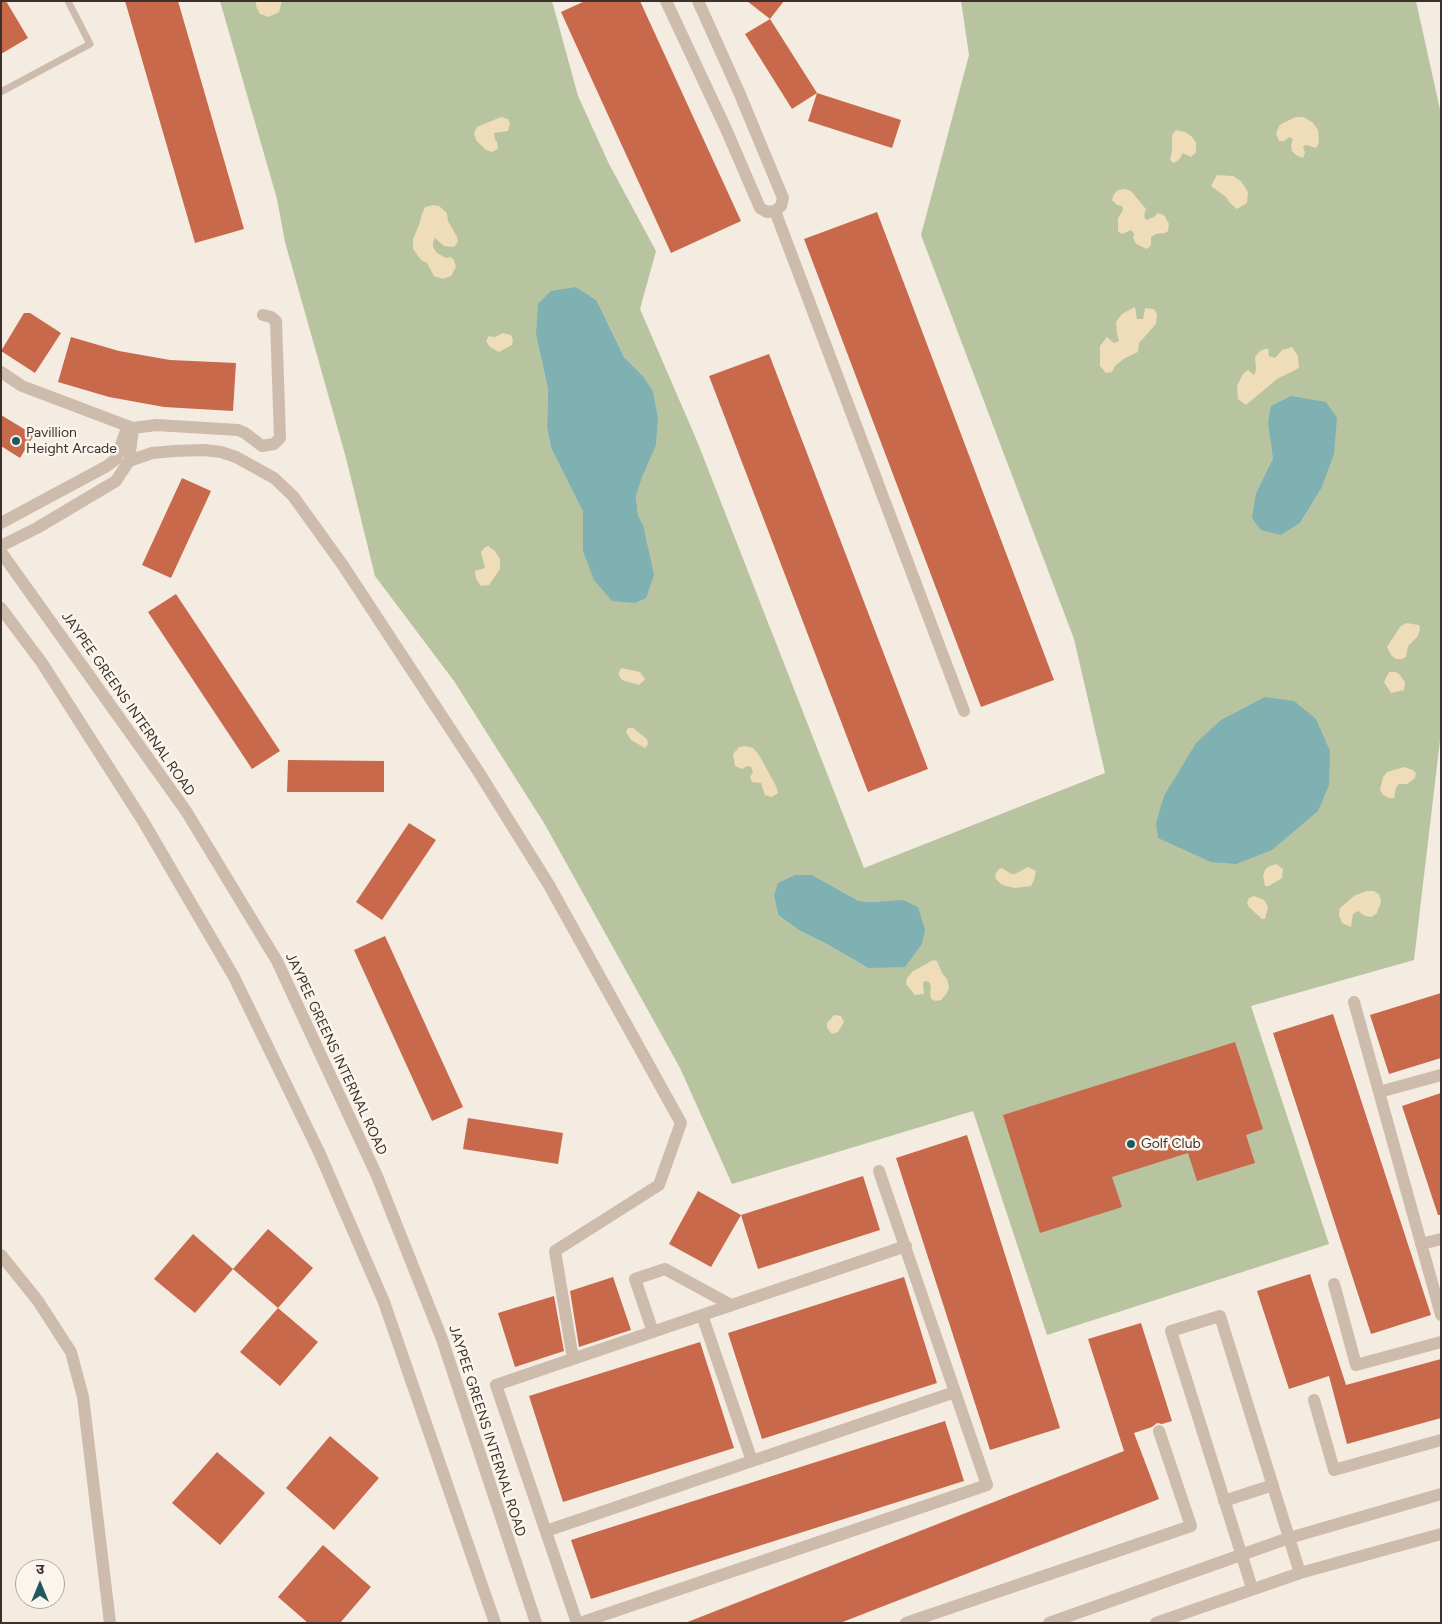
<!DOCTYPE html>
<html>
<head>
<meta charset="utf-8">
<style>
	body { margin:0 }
	#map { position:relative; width:1442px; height:1624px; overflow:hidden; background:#f4ebe1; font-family:Figtree,"Noto Sans Devanagari",sans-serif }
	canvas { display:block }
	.frame { position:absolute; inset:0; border:2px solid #3b302b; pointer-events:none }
	.north { position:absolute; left:15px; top:1559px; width:50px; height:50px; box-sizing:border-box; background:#fbf5ee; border:1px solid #aea6a0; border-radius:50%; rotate:0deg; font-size:14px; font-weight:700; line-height:20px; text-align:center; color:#3b302b }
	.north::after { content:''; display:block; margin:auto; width:18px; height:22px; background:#1f5a5e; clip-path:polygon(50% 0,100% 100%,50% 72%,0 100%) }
</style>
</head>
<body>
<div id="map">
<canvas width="1442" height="1624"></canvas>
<div class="frame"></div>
<div class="north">उ</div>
</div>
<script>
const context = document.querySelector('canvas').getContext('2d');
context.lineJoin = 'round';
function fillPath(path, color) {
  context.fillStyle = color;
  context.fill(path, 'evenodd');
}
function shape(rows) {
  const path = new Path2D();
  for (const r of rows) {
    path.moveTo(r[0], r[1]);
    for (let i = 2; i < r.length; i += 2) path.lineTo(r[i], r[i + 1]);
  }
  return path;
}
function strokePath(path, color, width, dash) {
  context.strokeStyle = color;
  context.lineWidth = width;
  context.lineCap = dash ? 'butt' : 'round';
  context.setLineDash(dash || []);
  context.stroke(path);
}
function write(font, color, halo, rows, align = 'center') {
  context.font = font + ' Figtree,sans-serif';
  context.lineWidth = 5;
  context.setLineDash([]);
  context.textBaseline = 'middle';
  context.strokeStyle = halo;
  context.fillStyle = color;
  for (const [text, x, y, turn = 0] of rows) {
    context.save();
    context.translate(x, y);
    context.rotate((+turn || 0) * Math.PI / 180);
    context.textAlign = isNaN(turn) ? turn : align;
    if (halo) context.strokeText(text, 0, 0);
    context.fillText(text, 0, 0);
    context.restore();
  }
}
const green = shape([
	[220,1,552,1,578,96,609,164,656,251,640,309,697,441,864,868,1105,773,1074,639,921,235,969,55,961,1,1416,1,1441,114,1441,732,1414,960,1251,1006,1329,1244,1047,1335,973,1111,732,1184,680,1068,544,823,454,681,375,576,346,458,285,242,277,199],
	[597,301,624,357,643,376,653,391,658,417,636,496,638,515,643,525,583,551,583,512,551,448,547,427,548,389,536,335],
	[1273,458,1321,489,1300,523,1280,535,1256,493],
	[812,875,859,901,876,902,868,968,825,943,800,931,778,915,774,896]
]);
const sand = shape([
	[256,1,282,1,279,12,269,17,260,14,256,6],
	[501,117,508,119,510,123,508,131,494,133,495,139,497,142,498,149,492,152,486,150,476,140,474,133,477,127],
	[1296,117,1304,117,1313,123,1318,130,1319,143,1316,148,1307,145,1303,146,1305,153,1303,158,1296,155,1292,151,1291,145,1293,139,1289,137,1284,141,1279,141,1276,134,1279,126,1283,123],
	[1176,130,1185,132,1191,136,1196,142,1196,152,1191,157,1183,153,1179,160,1174,163,1170,160,1172,151,1172,135],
	[1217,175,1233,176,1241,181,1248,192,1247,203,1237,209,1230,203,1226,197,1211,186],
	[1125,189,1131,191,1146,209,1144,216,1146,220,1154,217,1158,213,1164,215,1169,224,1168,231,1165,233,1156,234,1151,237,1151,245,1147,249,1136,244,1133,237,1134,234,1131,230,1122,234,1118,231,1118,218,1123,210,1122,206,1117,205,1112,200,1114,194,1118,190],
	[433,205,439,206,447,213,448,221,457,237,458,242,454,247,444,246,435,238,433,242,433,247,437,253,446,258,451,257,454,260,456,267,451,276,443,279,434,276,427,263,421,260,413,249,413,239,419,225,422,214,425,207],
	[1135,307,1137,319,1143,319,1145,308,1154,309,1157,314,1156,324,1139,343,1138,352,1125,358,1115,366,1112,372,1106,373,1100,366,1100,346,1107,337,1114,343,1119,341,1117,334,1116,322,1122,314],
	[503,333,511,335,513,340,512,345,499,352,490,347,486,341,489,336,495,337],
	[1292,347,1298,356,1299,368,1277,379,1246,405,1238,399,1237,386,1243,374,1248,370,1254,375,1256,370,1255,357,1260,351,1268,348,1269,356,1275,358,1282,350],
	[488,546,495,551,500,559,500,569,489,585,481,586,476,579,475,571,485,568,481,552,484,548],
	[1406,623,1419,625,1420,629,1418,636,1408,646,1406,657,1402,659,1396,659,1391,655,1387,647,1400,627],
	[621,668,640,672,645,679,639,685,622,680,618,674],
	[1389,672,1396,672,1400,675,1405,682,1404,690,1391,693,1384,682],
	[628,728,633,728,647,739,648,744,645,748,631,740,626,732],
	[745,746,753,748,759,755,776,786,778,793,772,797,765,795,761,783,752,782,750,777,753,772,751,767,747,766,742,769,735,766,733,754,739,747],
	[1404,767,1413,770,1416,773,1415,778,1407,784,1399,784,1396,788,1394,798,1389,798,1383,795,1380,790,1383,777,1387,772],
	[1276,864,1283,869,1282,878,1269,886,1265,886,1263,876,1265,870,1268,867],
	[1028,867,1036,871,1034,880,1031,886,1015,888,1006,886,1001,884,995,878,996,873,999,869,1002,868,1011,874,1015,874],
	[1366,891,1374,891,1379,894,1381,902,1377,913,1372,917,1365,916,1358,911,1353,914,1351,927,1342,923,1339,915,1340,908,1354,896],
	[1254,896,1264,900,1268,907,1265,919,1262,919,1249,907,1247,903,1249,898],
	[933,960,937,961,942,973,947,979,949,987,947,993,941,1000,936,1001,931,999,930,992,931,986,929,982,925,981,923,983,924,994,915,995,906,984,907,978,912,972],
	[834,1015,841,1016,844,1022,838,1032,832,1034,827,1028,827,1023]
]);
const water = shape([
	[576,287,597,301,624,357,643,376,653,391,658,417,656,445,642,477,636,496,638,515,643,525,654,575,646,598,635,603,612,601,594,580,583,551,583,512,551,448,547,427,548,389,536,335,538,304,551,291],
	[1291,396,1326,402,1337,418,1334,454,1321,489,1300,523,1281,535,1261,530,1252,518,1256,493,1273,458,1268,422,1271,406],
	[1265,697,1294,701,1316,719,1330,751,1329,785,1318,811,1272,850,1236,864,1211,862,1158,838,1156,823,1164,796,1196,743,1221,720],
	[795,875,812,875,859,901,876,902,903,900,918,907,925,930,922,944,905,967,868,968,825,943,800,931,778,915,774,896,778,883]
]);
const building = shape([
	[1,1,6,1,28,38,1,54],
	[125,1,178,1,244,229,195,243],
	[585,1,640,1,741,221,671,253,561,12],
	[747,1,784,1,770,19],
	[770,19,817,93,792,109,745,34],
	[817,93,901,120,892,148,808,121],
	[877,212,1054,680,981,707,804,239],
	[24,313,30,313,61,333,35,373,1,351],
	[71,337,119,351,170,360,236,363,233,411,164,407,109,397,58,382],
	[769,354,928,769,868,792,709,376],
	[1,415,34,435,20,458,1,446],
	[182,478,211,491,171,578,142,565],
	[176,594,280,751,252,769,148,612],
	[288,760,384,761,384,792,287,792],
	[409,823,436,840,382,920,356,902],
	[385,936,463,1107,432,1121,354,950],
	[1441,993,1441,1058,1389,1074,1370,1015],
	[1333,1014,1431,1315,1371,1334,1273,1033],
	[1235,1042,1263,1129,1246,1135,1255,1163,1197,1181,1188,1153,1112,1177,1122,1207,1040,1233,1003,1115],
	[1441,1093,1441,1215,1438,1215,1402,1106],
	[468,1118,563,1133,558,1164,463,1149],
	[967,1135,1060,1428,990,1450,896,1158],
	[863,1176,880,1230,758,1269,741,1215],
	[698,1191,741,1215,711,1267,669,1244],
	[268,1229,313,1268,278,1308,233,1269],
	[193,1234,233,1269,195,1313,154,1279],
	[1310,1274,1346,1385,1441,1359,1441,1418,1347,1444,1329,1376,1289,1389,1257,1291],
	[613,1277,631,1330,579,1347,570,1291],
	[904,1277,937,1383,762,1439,728,1333],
	[554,1296,564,1351,515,1367,498,1313],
	[278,1308,318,1342,280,1386,240,1352],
	[1141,1323,1172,1421,1162,1424,1157,1423,1152,1427,1134,1433,1159,1499,840,1623,685,1623,1124,1451,1088,1339],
	[700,1342,734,1448,563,1502,529,1396],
	[945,1421,964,1481,591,1599,571,1540],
	[330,1436,379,1478,334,1530,286,1488],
	[217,1452,265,1493,220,1545,172,1503],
	[323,1545,371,1587,340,1623,308,1623,278,1597]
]);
const lane = shape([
	[1,92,90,44,68,1]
]);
const street = shape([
	[666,1,726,129,760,208,767,212,775,211,781,206,783,198,739,92,698,1],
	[775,211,964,711],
	[1,372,22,386,133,428],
	[129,461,152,453,174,451,204,450,221,452,236,457,274,478,293,496,342,564,478,771,549,885,681,1123,659,1185,555,1251,573,1359],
	[1,523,107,466,116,459,127,428],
	[1,546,37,528,116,481,129,461,133,428,156,425,238,430,245,433,262,446,274,444,280,438,276,321,271,317,263,315],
	[1,552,186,811,277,961,377,1176,442,1339,536,1623],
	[1,608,42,663,143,821,234,977,319,1152,384,1302,495,1623],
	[1354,1002,1441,1315],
	[1379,1092,1441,1075],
	[1421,1244,1441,1239],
	[1,1255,38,1301,71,1352,83,1397,110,1623],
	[1334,1284,1356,1365,1441,1342],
	[702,1315,752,1461],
	[653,1332,635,1279,665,1269,731,1305],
	[1314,1400,1334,1470,1441,1440],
	[1224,1501,1273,1485],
	[546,1531,955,1392],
	[1252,1588,1171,1331,1220,1316,1300,1573],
	[577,1623,496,1385,906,1246],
	[580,1623,987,1485,879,1171],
	[906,1623,1191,1526,1159,1431],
	[1049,1623,1289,1538,1441,1494],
	[1156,1623,1300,1573,1441,1534]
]);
const markers = [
	[16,441,5,"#1f5a5e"],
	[1131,1144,5,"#1f5a5e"]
];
const poiNames = [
	["Pavillion",26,433],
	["Height Arcade",26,449],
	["Golf Club",1141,1144]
];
const streetNames = [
	["JAYPEE GREENS INTERNAL ROAD",128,704,55],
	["JAYPEE GREENS INTERNAL ROAD",336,1054,65],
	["JAYPEE GREENS INTERNAL ROAD",487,1431,72]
];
fillPath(green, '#b8c4a0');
fillPath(sand, '#efdcb8');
fillPath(water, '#7fb0b2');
fillPath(building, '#c8694b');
strokePath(lane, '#cdbbac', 7);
strokePath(street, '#cdbbac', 12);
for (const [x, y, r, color] of markers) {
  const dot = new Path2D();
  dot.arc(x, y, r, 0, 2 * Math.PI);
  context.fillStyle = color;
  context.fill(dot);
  strokePath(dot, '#fbf5ee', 2);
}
write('14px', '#3b302b', '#fbf5ee', poiNames, 'left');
write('14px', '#3b302b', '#fbf5ee', streetNames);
</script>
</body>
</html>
